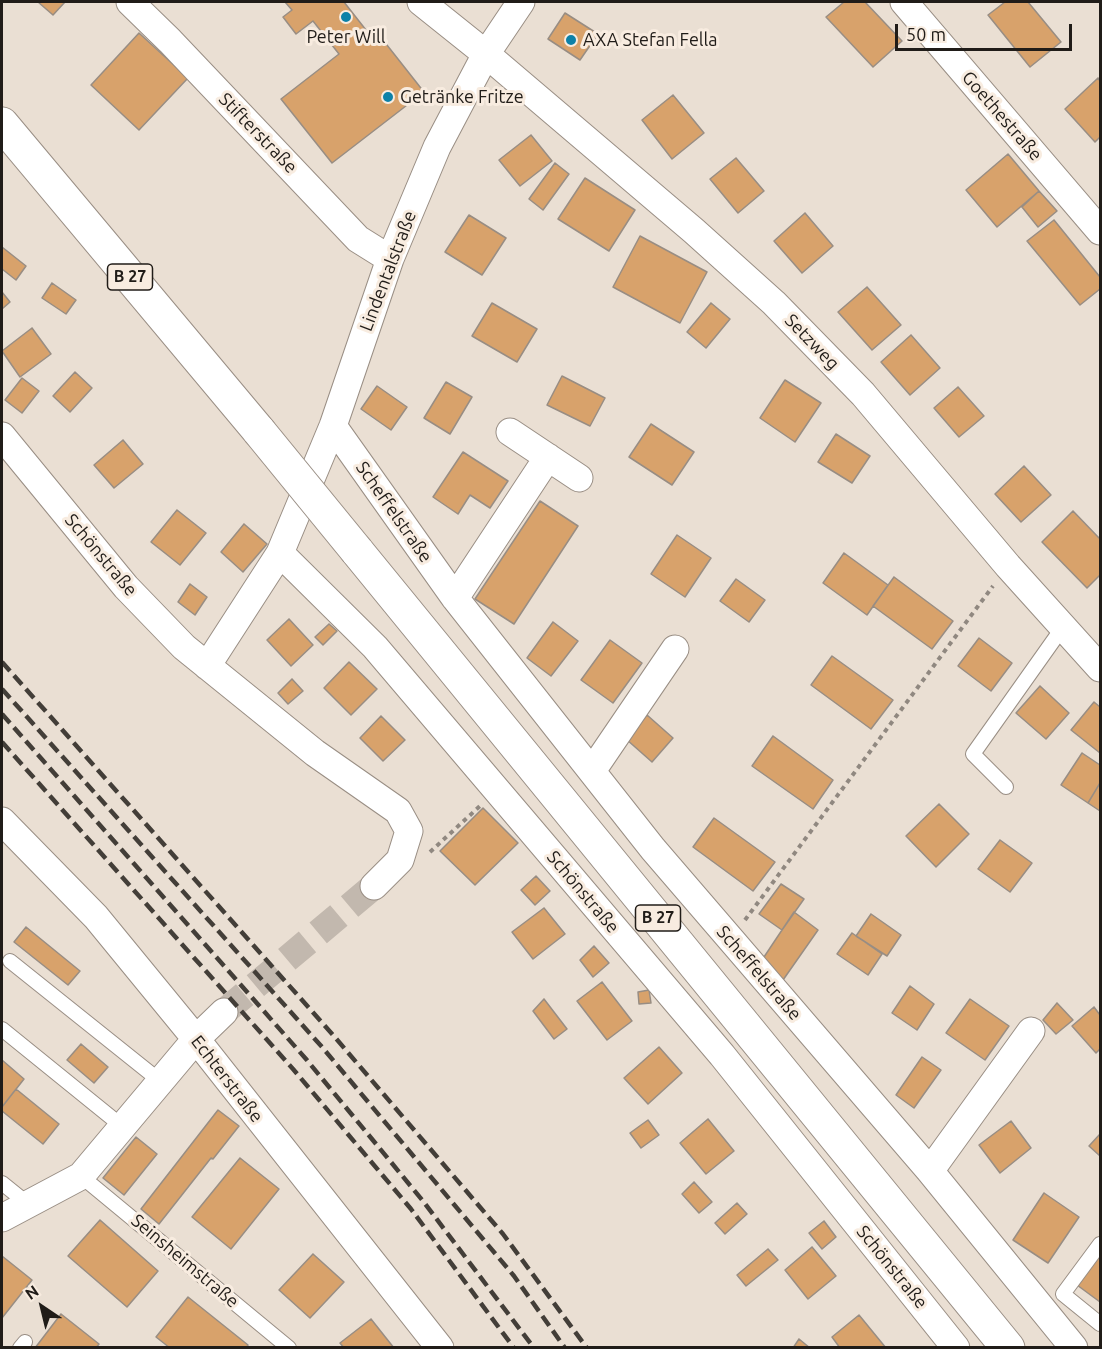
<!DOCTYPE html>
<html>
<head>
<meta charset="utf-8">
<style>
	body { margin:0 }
	#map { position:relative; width:1102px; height:1349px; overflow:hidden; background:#eadfd3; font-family:Ubuntu,sans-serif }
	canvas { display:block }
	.frame { position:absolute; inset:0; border:3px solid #201c18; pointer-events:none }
	.north { position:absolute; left:12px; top:1277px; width:60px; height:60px; -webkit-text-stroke:4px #f8ece0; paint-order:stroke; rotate:325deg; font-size:16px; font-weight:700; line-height:24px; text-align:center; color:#201c18 }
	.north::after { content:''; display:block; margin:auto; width:21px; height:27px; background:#201c18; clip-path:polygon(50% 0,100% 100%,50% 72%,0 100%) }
	.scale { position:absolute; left:895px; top:24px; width:177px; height:27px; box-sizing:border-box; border:3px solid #201c18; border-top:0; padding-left:8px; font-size:18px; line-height:21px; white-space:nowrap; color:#201c18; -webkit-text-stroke:4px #f8ece0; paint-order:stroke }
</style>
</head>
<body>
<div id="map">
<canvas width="1102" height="1349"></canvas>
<div class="frame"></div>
<div class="north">N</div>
<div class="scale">50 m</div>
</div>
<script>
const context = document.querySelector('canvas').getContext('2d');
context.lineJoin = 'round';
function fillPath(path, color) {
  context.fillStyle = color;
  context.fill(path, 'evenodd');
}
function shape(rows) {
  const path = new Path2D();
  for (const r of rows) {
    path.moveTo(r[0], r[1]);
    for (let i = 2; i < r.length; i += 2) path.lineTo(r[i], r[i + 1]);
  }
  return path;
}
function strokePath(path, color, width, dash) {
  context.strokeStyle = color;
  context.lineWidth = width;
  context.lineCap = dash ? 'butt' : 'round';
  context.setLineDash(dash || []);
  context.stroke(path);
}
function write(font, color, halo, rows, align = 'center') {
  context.font = font + ' Ubuntu,sans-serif';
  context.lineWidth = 6;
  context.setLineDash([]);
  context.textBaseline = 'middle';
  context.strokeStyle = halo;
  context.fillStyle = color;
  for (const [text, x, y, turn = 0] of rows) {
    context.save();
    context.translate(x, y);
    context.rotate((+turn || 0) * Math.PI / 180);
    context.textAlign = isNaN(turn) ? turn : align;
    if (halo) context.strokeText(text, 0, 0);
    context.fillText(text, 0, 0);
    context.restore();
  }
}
const building = shape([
	[38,2,65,2,53,15,38,2],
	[285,2,344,2,377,44,383,40,424,92,332,163,281,99,339,54,313,21,296,34,283,17,292,10,285,2],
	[844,2,865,2,902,41,873,67,826,17,844,2],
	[1005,2,1028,2,1061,42,1030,67,988,15,1005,2],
	[565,13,598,34,580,60,548,39,565,13],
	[139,33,188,78,139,130,91,85,139,33],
	[1098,78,1100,81,1100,137,1095,142,1065,109,1098,78],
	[673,95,704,133,672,159,642,120,673,95],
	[531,135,552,161,520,186,499,160,531,135],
	[1008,154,1039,191,997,227,966,190,1008,154],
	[736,158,764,191,738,213,710,179,736,158],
	[555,163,569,174,543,210,529,199,555,163],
	[585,178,635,210,609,251,558,219,585,178],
	[1039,191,1057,211,1038,227,1022,207,1039,191],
	[805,213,833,246,802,273,774,241,805,213],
	[469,215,506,238,482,275,445,252,469,215],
	[1054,220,1100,277,1100,289,1080,305,1027,241,1054,220],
	[640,236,707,272,680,323,613,287,640,236],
	[2,247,26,266,16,280,2,269,2,247],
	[52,283,76,300,66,314,42,298,52,283],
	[867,287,901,325,872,350,838,312,867,287],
	[2,292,10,302,2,309,2,292],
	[492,303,537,329,517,362,472,336,492,303],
	[711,303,730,319,706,348,687,332,711,303],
	[32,328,51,354,20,377,2,351,32,328],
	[911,335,940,368,910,395,881,362,911,335],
	[75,372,92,388,70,412,53,396,75,372],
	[562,376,605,398,590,426,547,405,562,376],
	[22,378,39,391,22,413,5,400,22,378],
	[785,380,821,403,795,442,760,418,785,380],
	[446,382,472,397,450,434,424,418,446,382],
	[377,386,407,407,391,430,361,409,377,386],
	[958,387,984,416,959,437,934,408,958,387],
	[651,424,694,452,672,485,629,457,651,424],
	[836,434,870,456,852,483,818,462,836,434],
	[123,440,143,464,114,488,94,465,123,440],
	[463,452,508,481,490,508,470,495,458,514,433,497,463,452],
	[1024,466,1051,495,1021,522,995,494,1024,466],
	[540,501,578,526,514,624,475,599,540,501],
	[177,510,206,533,180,565,151,542,177,510],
	[1073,511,1100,539,1100,575,1087,588,1042,542,1073,511],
	[244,524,267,544,243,572,221,552,244,524],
	[677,535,711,558,685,597,651,574,677,535],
	[844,553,888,585,867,615,823,583,844,553],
	[894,577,953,621,932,649,873,606,894,577],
	[736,579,765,600,749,622,720,601,736,579],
	[190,584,207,597,195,615,178,602,190,584],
	[289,619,313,645,291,666,267,640,289,619],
	[553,622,578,641,551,676,527,658,553,622],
	[329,624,337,631,323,645,315,637,329,624],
	[979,638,1012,663,991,691,958,666,979,638],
	[610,640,642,663,613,703,581,680,610,640],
	[832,656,893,700,871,729,811,685,832,656],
	[349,662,377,689,351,715,324,688,349,662],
	[292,679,303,691,288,704,278,693,292,679],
	[1040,686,1069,713,1046,739,1016,713,1040,686],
	[1094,702,1100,707,1100,753,1071,730,1094,702],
	[647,715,673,738,652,762,626,739,647,715],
	[381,716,405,740,383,761,360,738,381,716],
	[773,736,833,780,813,809,752,766,773,736],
	[1082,753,1100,765,1100,783,1088,803,1061,785,1082,753],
	[1100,783,1100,811,1088,803,1100,783],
	[939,804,969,834,936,867,906,836,939,804],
	[483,808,518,843,475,885,440,851,483,808],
	[714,818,775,862,753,891,693,847,714,818],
	[1000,840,1032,863,1010,892,978,869,1000,840],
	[536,876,550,891,535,905,521,890,536,876],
	[781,884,804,899,782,930,759,914,781,884],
	[544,908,565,934,533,959,512,932,544,908],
	[794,912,818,930,783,980,760,963,794,912],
	[871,914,901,935,887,956,856,936,871,914],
	[26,927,80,971,68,985,14,942,26,927],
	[852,933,882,954,868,975,837,954,852,933],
	[594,946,609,963,593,977,580,960,594,946],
	[602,982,632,1021,607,1040,577,1001,602,982],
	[910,986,934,1004,917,1030,892,1013,910,986],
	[649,990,651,1003,639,1004,638,992,649,990],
	[544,999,567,1029,554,1039,533,1011,544,999],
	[970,999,1009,1026,985,1060,946,1033,970,999],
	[1057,1003,1073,1020,1056,1034,1043,1020,1057,1003],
	[1094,1007,1100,1015,1100,1049,1096,1053,1072,1026,1094,1007],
	[81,1044,108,1067,94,1083,67,1060,81,1044],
	[659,1047,682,1073,648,1104,624,1078,659,1047],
	[922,1057,941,1070,914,1108,896,1095,922,1057],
	[2,1060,24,1079,2,1107,2,1060],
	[16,1089,59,1124,43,1144,2,1111,2,1107,16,1089],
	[218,1110,239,1126,213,1159,211,1158,159,1224,141,1209,218,1110],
	[708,1119,734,1151,706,1174,680,1143,708,1119],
	[648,1120,659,1135,641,1148,630,1133,648,1120],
	[1011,1121,1031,1148,1000,1173,979,1145,1011,1121],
	[1100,1134,1100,1156,1089,1146,1100,1134],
	[136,1137,157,1154,124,1195,103,1178,136,1137],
	[240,1158,279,1189,231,1249,192,1217,240,1158],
	[694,1182,712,1202,699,1213,682,1194,694,1182],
	[1044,1193,1079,1217,1048,1263,1013,1240,1044,1193],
	[737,1203,747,1214,725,1234,715,1223,737,1203],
	[100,1220,158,1271,127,1307,68,1256,100,1220],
	[824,1221,836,1237,822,1249,809,1233,824,1221],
	[812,1247,836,1276,808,1299,785,1270,812,1247],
	[768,1249,778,1260,746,1286,737,1275,768,1249],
	[313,1254,344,1282,310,1318,279,1290,313,1254],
	[1100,1254,1100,1302,1077,1285,1100,1254],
	[2,1256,32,1280,2,1318,2,1256],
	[188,1297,248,1345,246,1348,170,1348,156,1337,188,1297],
	[61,1314,99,1344,96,1348,35,1348,61,1314],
	[859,1315,886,1348,840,1348,832,1337,859,1315],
	[371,1319,394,1348,344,1348,340,1343,371,1319],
	[799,1339,810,1348,793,1348,799,1339]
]);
const minorTunnel = shape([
	[224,1012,374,886]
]);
const path = shape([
	[430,852,480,806],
	[745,920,993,586]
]);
const service = shape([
	[1006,787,973,754,1063,627],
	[10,961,160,1081],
	[2,1029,123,1127],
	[81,1176,289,1348],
	[2,1183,28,1204],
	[1100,1244,1063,1294,1100,1324],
	[20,1348,25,1342]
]);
const minor = shape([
	[130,2,170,41,358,239,390,259],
	[421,2,486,54,694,231,774,303,863,394,1008,566,1100,668],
	[904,2,1100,231],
	[333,426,455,598,653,849,930,1171,1074,1348],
	[510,432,579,478],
	[2,436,126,587,184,647,315,753,398,811,409,831,400,860,374,886],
	[280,553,375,647,722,1055,956,1348],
	[455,598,548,457],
	[207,666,280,553,333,426,390,259,437,147,486,54,521,2],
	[592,771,675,649],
	[2,821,96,917,196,1039,440,1348],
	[930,1171,1031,1031],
	[2,1218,81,1176,196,1039,224,1012]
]);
const primary = shape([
	[2,124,259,431],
	[357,551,1008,1348]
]);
const rail = shape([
	[2,662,333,1035,503,1234,587,1348],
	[2,689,322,1047,514,1276,565,1348],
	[2,714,306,1059,423,1201,534,1348],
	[2,742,293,1069,411,1209,514,1348]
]);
const primaryBridge = shape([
	[259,431,357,551]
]);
const markers = [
	[346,17,6,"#0c81a8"],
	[571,40,6,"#0c81a8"],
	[388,97,6,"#0c81a8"]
];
const shields = [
	[130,277,45],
	[658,918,45]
];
const shieldNames = [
	["B 27",130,277],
	["B 27",658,918]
];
const poiNames = [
	["Peter Will",346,37,"center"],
	["AXA Stefan Fella",583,40],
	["Getränke Fritze",400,97]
];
const streetNames = [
	["Goethestraße",1002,116,49],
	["Stifterstraße",258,133,46],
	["Lindentalstraße",388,271,-69],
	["Setzweg",812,342,46],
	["Scheffelstraße",394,512,55],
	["Schönstraße",101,555,50],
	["Schönstraße",583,892,50],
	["Scheffelstraße",759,973,49],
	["Echterstraße",227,1079,52],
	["Seinsheimstraße",185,1261,40],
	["Schönstraße",892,1267,51]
];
fillPath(building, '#d8a26b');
strokePath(building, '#988d83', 1.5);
strokePath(minorTunnel, '#c2b8ae', 27, [27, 14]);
strokePath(service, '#998e84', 16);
strokePath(minor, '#998e84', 29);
strokePath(primary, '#998e84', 35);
strokePath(path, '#908880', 4, [4.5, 4.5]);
strokePath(service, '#fff', 14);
strokePath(minor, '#fff', 27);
strokePath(primary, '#fff', 33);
strokePath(rail, '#433e38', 4.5, [12, 6]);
strokePath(primaryBridge, '#998e84', 35, []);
strokePath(primaryBridge, '#fff', 33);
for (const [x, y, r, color] of markers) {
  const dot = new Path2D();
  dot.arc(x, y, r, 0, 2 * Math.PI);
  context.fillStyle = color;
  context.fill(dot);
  strokePath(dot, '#f8ece0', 2);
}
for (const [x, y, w] of shields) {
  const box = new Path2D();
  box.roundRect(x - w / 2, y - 13, w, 26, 4.5);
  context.fillStyle = '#f8ece0';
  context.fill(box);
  strokePath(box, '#201c18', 1.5);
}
write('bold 16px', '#201c18', null, shieldNames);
write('18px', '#201c18', '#f8ece0', poiNames, 'left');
write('18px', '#201c18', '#f8ece0', streetNames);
</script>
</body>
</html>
